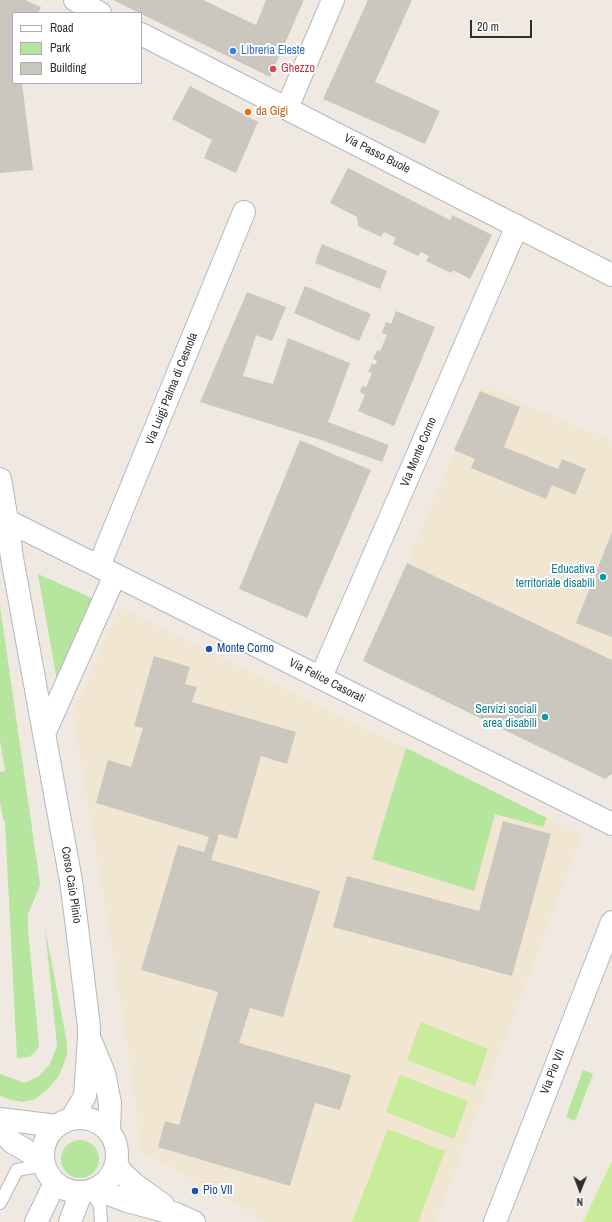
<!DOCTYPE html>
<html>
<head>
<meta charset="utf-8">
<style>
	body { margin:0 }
	#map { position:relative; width:612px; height:1222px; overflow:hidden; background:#efe9e1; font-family:"Archivo Narrow",sans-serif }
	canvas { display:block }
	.legend { position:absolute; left:12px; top:12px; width:130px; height:72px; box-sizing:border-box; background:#fff; border:1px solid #ababab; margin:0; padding:5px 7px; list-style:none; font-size:12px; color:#2e2e2e }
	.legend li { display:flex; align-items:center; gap:8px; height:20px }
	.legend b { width:20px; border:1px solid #ababab }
	.north { position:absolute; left:560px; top:1170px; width:40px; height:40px; -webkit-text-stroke:3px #fff; paint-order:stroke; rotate:181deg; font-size:11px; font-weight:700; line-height:16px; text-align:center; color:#2e2e2e }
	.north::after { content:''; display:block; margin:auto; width:14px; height:18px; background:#2e2e2e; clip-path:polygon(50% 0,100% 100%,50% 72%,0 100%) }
	.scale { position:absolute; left:470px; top:20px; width:62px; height:18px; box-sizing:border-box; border:2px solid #2e2e2e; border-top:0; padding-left:5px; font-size:12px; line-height:14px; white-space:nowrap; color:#2e2e2e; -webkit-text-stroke:3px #fff; paint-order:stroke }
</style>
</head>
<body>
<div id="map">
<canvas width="612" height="1222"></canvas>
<ul class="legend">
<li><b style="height:5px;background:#fff"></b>Road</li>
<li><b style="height:11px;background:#b6e59e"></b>Park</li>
<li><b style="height:11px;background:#cbc7bf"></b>Building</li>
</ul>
<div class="north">N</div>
<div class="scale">20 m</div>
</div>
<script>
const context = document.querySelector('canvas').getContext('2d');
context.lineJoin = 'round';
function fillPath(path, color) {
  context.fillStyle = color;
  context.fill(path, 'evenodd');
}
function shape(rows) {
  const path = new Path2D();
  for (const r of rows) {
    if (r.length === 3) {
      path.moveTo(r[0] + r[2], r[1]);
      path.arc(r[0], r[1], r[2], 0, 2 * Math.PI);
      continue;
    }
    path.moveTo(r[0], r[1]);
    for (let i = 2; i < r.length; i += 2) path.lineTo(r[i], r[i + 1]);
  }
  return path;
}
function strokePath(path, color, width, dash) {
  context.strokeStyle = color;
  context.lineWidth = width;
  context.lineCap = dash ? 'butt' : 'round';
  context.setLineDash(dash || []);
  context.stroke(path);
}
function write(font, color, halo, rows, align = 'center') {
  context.font = font + ' "Archivo Narrow",sans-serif';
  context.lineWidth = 4;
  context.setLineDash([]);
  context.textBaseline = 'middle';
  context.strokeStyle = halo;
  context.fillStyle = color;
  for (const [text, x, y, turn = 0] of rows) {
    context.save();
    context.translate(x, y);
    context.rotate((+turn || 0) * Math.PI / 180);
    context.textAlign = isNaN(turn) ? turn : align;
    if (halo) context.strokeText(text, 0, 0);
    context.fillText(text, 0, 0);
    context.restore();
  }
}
const education = shape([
	[482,386,612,441,612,660,407,563],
	[119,607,582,835,436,1222,265,1222,140,1150,133,1081,107,917,73,715]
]);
const green = shape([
	[38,574,94,599,57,681],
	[0,606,40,884,38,890,28,914,28,930,39,1046,35,1052,29,1057,17,1058,5,823,3,819,0,801,0,772,5,771,0,740],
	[406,748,547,818,543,827,495,814,474,891,372,859],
	[45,928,67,1043,67,1055,59,1076,48,1089,35,1099,23,1102,10,1100,0,1095,0,1074,25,1083,39,1076,50,1064,57,1046],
	[583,1070,593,1074,575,1121,566,1117],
	[80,1159,19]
]);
const pitch = shape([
	[421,1022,488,1049,475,1086,407,1060],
	[400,1075,468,1101,454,1139,386,1112],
	[388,1129,445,1151,418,1222,352,1222],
	[612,1161,612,1222,583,1222]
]);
const building = shape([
	[0,0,25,0,41,7,38,13,13,13,13,83,22,83,33,170,0,173],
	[113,0,203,0,256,25,266,0,304,0,270,77],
	[368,0,412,0,375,82,440,111,425,144,323,99],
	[190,86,258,122,236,173,204,158,212,140,172,119],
	[348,168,450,220,452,215,492,235,470,279,453,270,451,273,426,261,429,256,421,252,418,256,393,244,396,238,384,232,381,237,358,226,357,217,330,203],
	[322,244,387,271,380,289,315,263],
	[305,286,371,314,359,341,294,313],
	[247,292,286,307,272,341,256,335,243,376,273,384,288,338,350,363,328,422,389,445,382,462,321,440,200,402],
	[396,311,435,327,394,426,358,411,365,395,360,392,362,386,366,387,372,373,368,372,372,363,375,365,377,360,373,359,377,350,380,351,387,335,382,333,386,322,391,324],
	[480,391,520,407,504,447,558,469,562,459,586,469,575,495,552,485,546,499,471,468,475,459,454,450],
	[300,440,371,470,307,618,239,589],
	[612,532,612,637,576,623],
	[407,563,612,660,612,774,605,779,363,661],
	[154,656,190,667,185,684,197,687,192,702,296,732,287,764,261,756,237,839,219,834,211,860,320,891,283,1017,250,1008,239,1043,351,1075,340,1110,315,1103,290,1186,158,1147,165,1121,179,1125,218,992,141,970,178,845,204,852,209,837,96,803,108,760,131,767,143,728,134,726],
	[503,821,551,834,512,976,333,927,347,876,479,911]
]);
const service = shape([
	[91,1191,100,1206,101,1222],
	[0,1203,17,1170,44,1165]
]);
const minor = shape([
	[287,108,333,0],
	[0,479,7,521,12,558,71,881,76,919,89,1027,89,1038,85,1096,72,1118],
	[0,517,612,824],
	[99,566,244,212],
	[321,677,517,226],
	[44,734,115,575],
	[91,1042,104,1073,110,1103,109,1131],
	[0,1119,57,1126],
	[0,1130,12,1142,29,1152,44,1165]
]);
const tertiary = shape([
	[75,0,100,13],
	[141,34,612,275],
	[80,1155,37],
	[117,1165,123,1174,134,1184,163,1205],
	[96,1189,127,1201,176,1214,194,1222],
	[36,1222,55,1183],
	[70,1222,81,1193],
	[495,1222,612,922]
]);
const markers = [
	[233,51,4,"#3f7fe0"],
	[273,69,4,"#e0444e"],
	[248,112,4,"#e8710a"],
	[603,577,4,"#0f9aa8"],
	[209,649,4,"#1a4fb4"],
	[545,717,4,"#0f9aa8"],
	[195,1191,4,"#1a4fb4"]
];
const shopNames = [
	["Libreria Eleste",241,51]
];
const healthNames = [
	["Ghezzo",281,69]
];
const foodNames = [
	["da Gigi",256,112]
];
const streetNames = [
	["Via Passo Buole",377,154,27],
	["Via Luigi Palma di Cesnola",172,389,-68],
	["Via Monte Corno",419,452,-67],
	["Via Felice Casorati",327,681,27],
	["Corso Caio Plinio",71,885,81],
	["Via Pio VII",553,1072,-69]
];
const cultureNames = [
	["Educativa",595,570],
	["territoriale disabili",595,584],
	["Servizi sociali",537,710],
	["area disabili",537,724]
];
const transitNames = [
	["Monte Corno",217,649],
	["Pio VII",203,1191]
];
fillPath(education, '#f0e6d1');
fillPath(green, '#b6e59e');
fillPath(pitch, '#c9ec9a');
fillPath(building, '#cbc7bf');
strokePath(service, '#b4b7c1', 14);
strokePath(minor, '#b4b7c1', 24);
strokePath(tertiary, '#b4b7c1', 24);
strokePath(service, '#fff', 12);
strokePath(minor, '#fff', 22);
strokePath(tertiary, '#fff', 22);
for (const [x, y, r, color] of markers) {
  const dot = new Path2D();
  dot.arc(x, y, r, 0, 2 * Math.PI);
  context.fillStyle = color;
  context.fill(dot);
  strokePath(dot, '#fff', 1.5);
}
write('12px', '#366cbe', '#fff', shopNames, 'left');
write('12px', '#be3a42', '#fff', healthNames, 'left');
write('12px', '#c56008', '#fff', foodNames, 'left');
write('12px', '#2e2e2e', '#fff', streetNames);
write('12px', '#0d838f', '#fff', cultureNames, 'right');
write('12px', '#164399', '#fff', transitNames, 'left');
</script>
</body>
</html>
